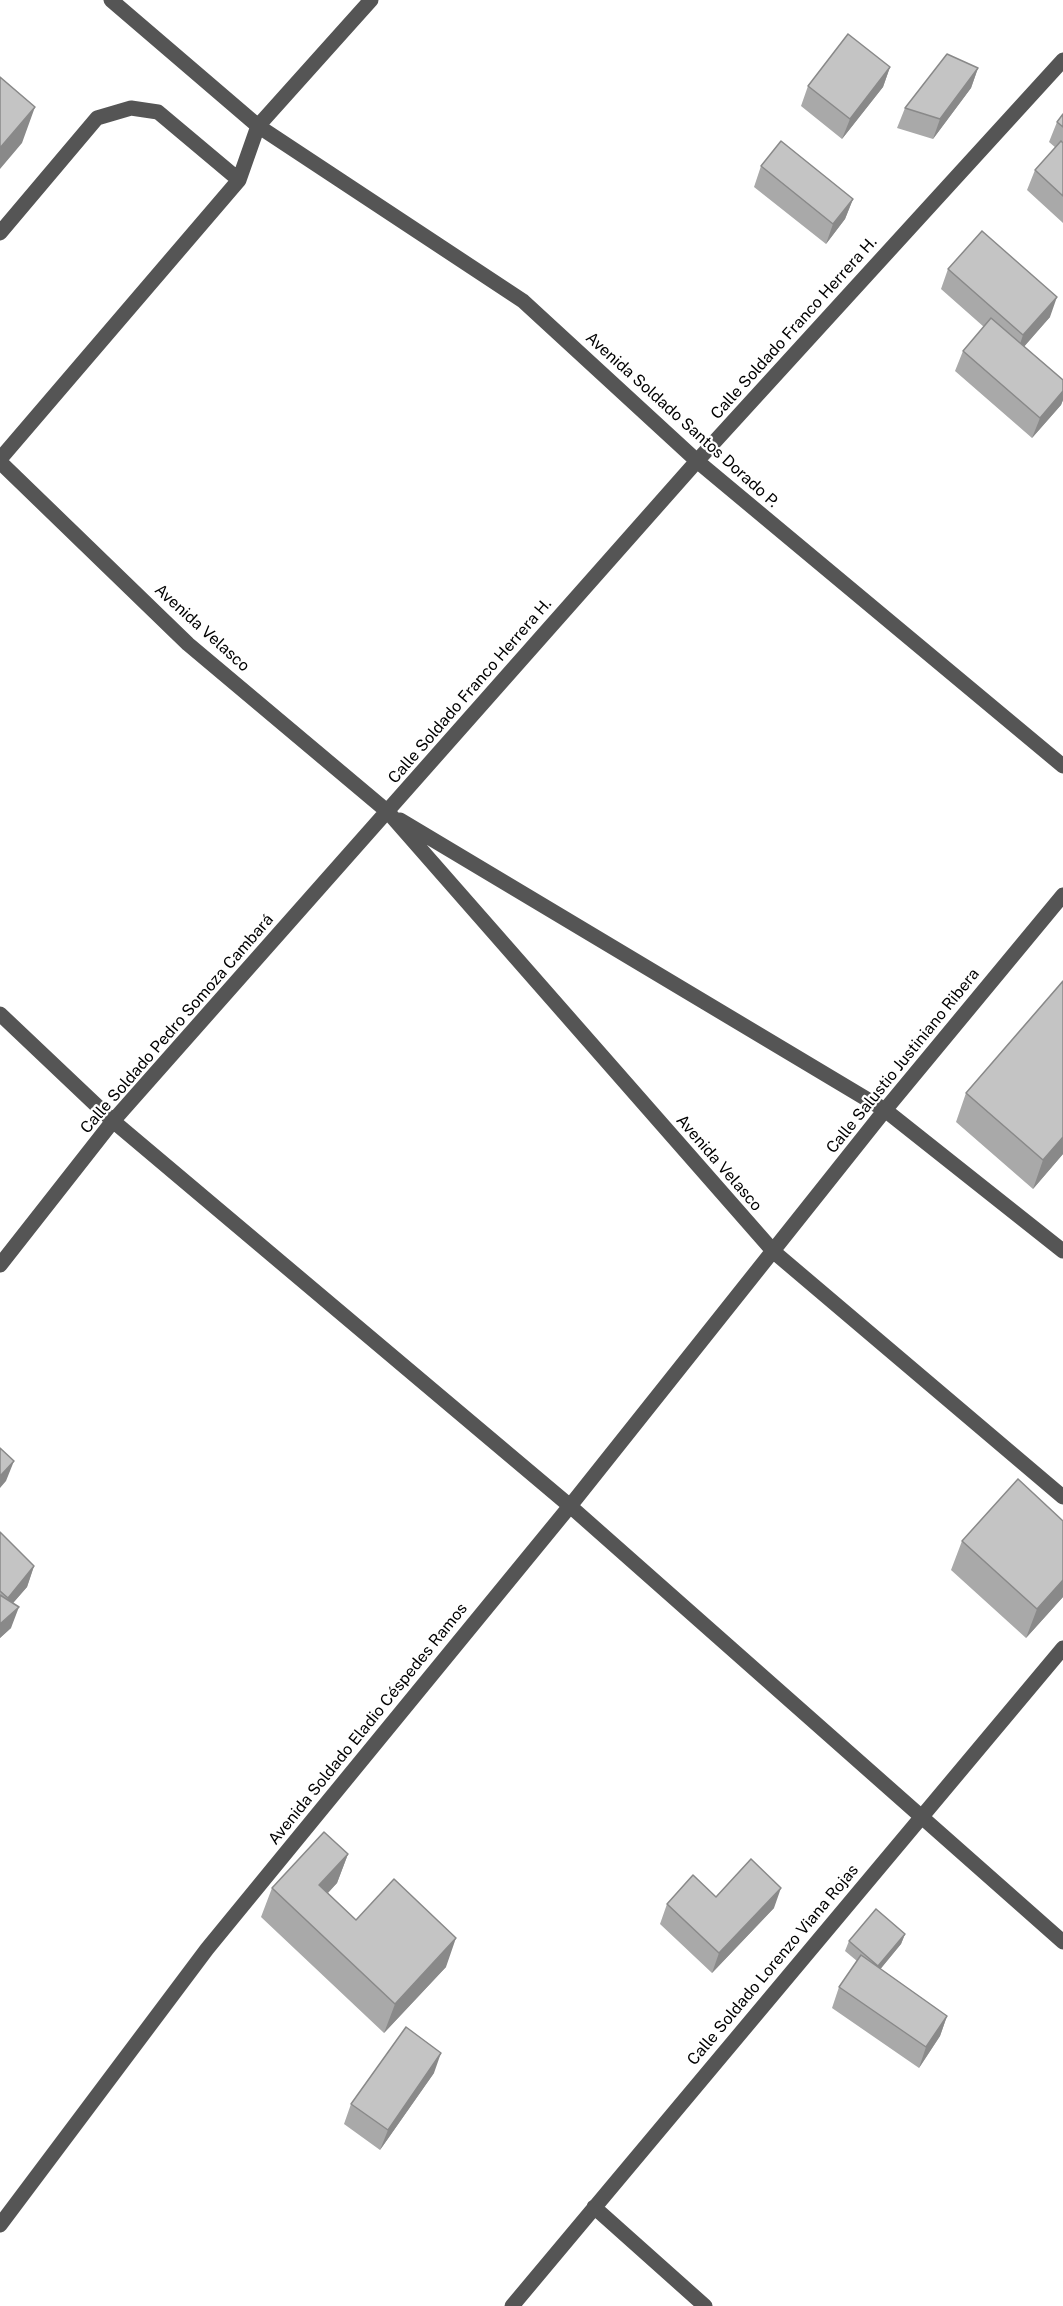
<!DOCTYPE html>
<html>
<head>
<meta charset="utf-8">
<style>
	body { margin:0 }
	canvas { display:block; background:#fff }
</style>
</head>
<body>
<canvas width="1063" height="2306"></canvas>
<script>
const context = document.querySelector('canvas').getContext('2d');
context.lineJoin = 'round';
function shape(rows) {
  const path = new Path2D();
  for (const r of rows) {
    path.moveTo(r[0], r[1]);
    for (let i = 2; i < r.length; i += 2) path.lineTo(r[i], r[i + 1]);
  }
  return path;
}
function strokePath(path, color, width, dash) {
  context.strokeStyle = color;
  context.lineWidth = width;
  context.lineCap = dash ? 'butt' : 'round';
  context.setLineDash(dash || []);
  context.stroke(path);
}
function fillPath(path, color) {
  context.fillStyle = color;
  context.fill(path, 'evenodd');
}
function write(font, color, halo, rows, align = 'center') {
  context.font = font + ' "Public Sans",sans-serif';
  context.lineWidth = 4.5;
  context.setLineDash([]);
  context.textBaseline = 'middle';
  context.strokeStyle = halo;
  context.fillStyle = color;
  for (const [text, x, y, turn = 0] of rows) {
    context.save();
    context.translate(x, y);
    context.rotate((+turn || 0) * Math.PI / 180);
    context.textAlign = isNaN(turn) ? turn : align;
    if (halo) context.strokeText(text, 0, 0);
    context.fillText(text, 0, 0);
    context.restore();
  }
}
const minor = shape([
	[111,0,258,126,523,301,697,461,1063,766],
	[0,233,97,118,131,108,158,112,239,180],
	[0,459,239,180,258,126,371,0],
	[0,462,188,644,388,812,774,1252,1063,1497],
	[400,820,885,1110,1063,1251],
	[0,1014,113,1121,570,1506,1063,1942],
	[0,1265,113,1121,697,461,1063,60],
	[594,2207,705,2306],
	[0,2225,207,1949,570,1506,885,1110,1063,895],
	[512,2306,1063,1648]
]);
const wall = shape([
	[890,67,883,87,842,139,801,106,808,86],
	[978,68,971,88,933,139,897,128,905,108],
	[1063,114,1063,223,1027,190,1035,170,1056,148,1049,142,1057,122],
	[761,166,853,199,845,219,826,244,754,187],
	[948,269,1050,317,1024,346,1063,380,1063,400,1061,405,1032,438,955,371,963,351,984,327,941,289],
	[1063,981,1063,1154,1033,1189,956,1122,966,1093],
	[1063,1521,1063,1597,1026,1638,951,1570,962,1541],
	[0,1532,34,1566,27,1587,13,1603,11,1628,0,1638],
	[348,1854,337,1883,328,1893,356,1920,446,1967,384,2033,261,1917,272,1888],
	[716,1897,774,1908,712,1973,660,1924,667,1904],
	[905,1934,901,1944,880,1969,947,2016,940,2036,919,2068,832,2008,839,1987,857,1961,845,1951,849,1941],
	[434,2073,380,2150,344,2124,351,2104]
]);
const shadedWall = shape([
	[890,67,883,87,842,139,850,119],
	[978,68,971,88,933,139,940,119],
	[35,107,22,143,0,169,0,148],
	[853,199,845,219,826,244,833,224],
	[1057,297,1050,317,1016,356,1023,335],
	[1063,391,1063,400,1061,405,1032,438,1040,418],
	[1063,1137,1063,1154,1033,1189,1043,1160],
	[14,1461,6,1481,0,1488,0,1476],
	[34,1566,27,1587,0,1618,8,1598],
	[1063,1580,1063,1597,1026,1638,1037,1609],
	[19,1607,11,1628,0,1638,0,1624],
	[348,1854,337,1883,308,1914,319,1885],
	[781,1888,774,1908,712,1973,719,1953],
	[905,1934,901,1944,874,1977,878,1966],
	[456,1938,446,1967,384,2033,395,2004],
	[947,2016,940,2036,919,2068,926,2047],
	[441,2053,434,2073,380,2150,388,2130]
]);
const building = shape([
	[848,34,890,67,850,119,808,86,848,34],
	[947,54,978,68,940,119,905,108,947,54],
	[0,77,35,107,0,148,0,77],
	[1063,114,1063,127,1057,122,1063,114],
	[781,141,853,199,833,224,761,166,781,141],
	[1061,141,1063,143,1063,196,1035,170,1061,141],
	[982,231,1057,297,1023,335,948,269,982,231],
	[991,318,1063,380,1063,391,1040,418,963,351,991,318],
	[1063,981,1063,1137,1043,1160,966,1093,1063,981],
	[0,1448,14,1461,0,1476,0,1448],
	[1018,1479,1063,1521,1063,1580,1037,1609,962,1541,1018,1479],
	[0,1532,34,1566,8,1598,0,1591,0,1532],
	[0,1595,19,1607,0,1624,0,1595],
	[324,1832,348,1854,319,1885,356,1920,394,1879,456,1938,395,2004,272,1888,324,1832],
	[751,1859,781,1888,719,1953,667,1904,693,1875,716,1897,751,1859],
	[876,1909,905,1934,878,1966,849,1941,876,1909],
	[861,1955,947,2016,926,2047,839,1987,861,1955],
	[406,2027,441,2053,388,2130,351,2104,406,2027]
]);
const streetNames = [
	["Calle Soldado Franco Herrera H.",794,328,-48],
	["Avenida Soldado Santos Dorado P.",682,420,42],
	["Avenida Velasco",202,628,42],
	["Calle Soldado Franco Herrera H.",470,691,-49],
	["Calle Soldado Pedro Somoza Cambará",177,1024,-49],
	["Calle Salustio Justiniano Ribera",903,1061,-51],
	["Avenida Velasco",719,1163,49],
	["Avenida Soldado Eladio Céspedes Ramos",368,1724,-51],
	["Calle Soldado Lorenzo Viana Rojas",773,1965,-50]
];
strokePath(minor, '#555', 15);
fillPath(wall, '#a9a9a9');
fillPath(shadedWall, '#898989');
fillPath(building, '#c4c4c4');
strokePath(building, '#898989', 1.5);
write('16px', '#000', '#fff', streetNames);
</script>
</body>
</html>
